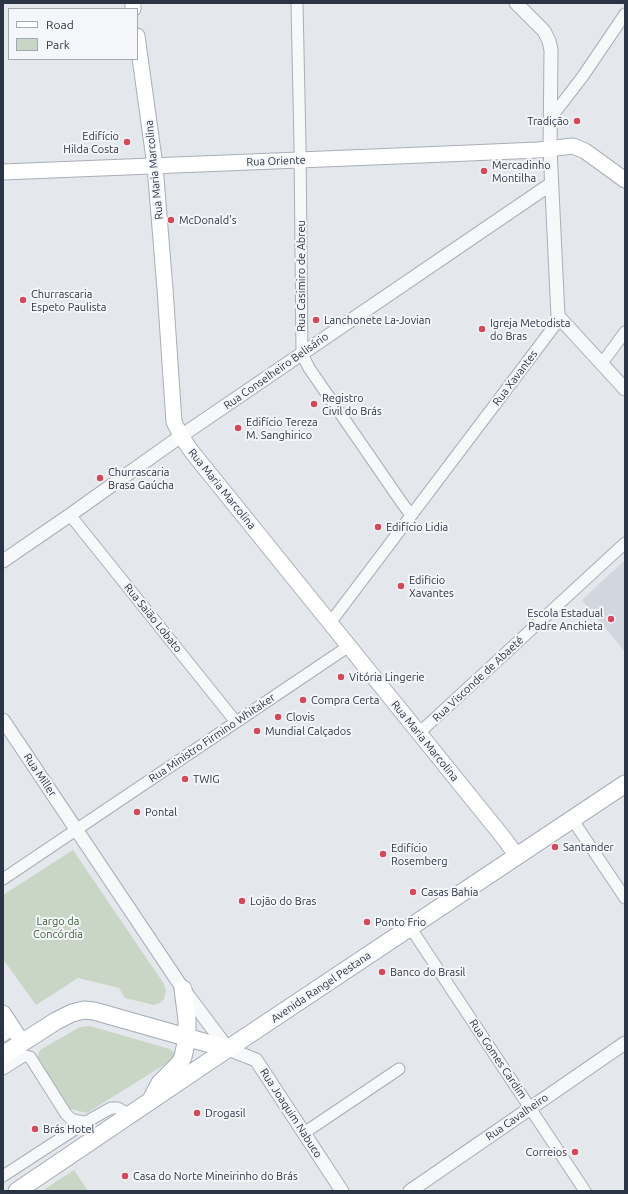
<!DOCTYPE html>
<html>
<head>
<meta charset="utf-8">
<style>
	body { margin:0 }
	#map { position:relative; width:628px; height:1194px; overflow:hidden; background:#e4e7ec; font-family:Ubuntu,sans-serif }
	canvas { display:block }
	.frame { position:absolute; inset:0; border:4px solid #2b3445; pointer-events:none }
	.legend { position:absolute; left:8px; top:8px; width:130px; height:52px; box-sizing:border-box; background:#f4f6f9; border:1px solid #a4a8b1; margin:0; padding:5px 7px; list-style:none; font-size:12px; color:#2b3445 }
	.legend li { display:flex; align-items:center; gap:8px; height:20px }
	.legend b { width:20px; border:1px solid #a4a8b1 }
</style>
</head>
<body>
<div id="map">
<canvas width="628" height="1194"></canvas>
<div class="frame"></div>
<ul class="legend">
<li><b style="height:5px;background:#fff"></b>Road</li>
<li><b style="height:11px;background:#c9d6c5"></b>Park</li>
</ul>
</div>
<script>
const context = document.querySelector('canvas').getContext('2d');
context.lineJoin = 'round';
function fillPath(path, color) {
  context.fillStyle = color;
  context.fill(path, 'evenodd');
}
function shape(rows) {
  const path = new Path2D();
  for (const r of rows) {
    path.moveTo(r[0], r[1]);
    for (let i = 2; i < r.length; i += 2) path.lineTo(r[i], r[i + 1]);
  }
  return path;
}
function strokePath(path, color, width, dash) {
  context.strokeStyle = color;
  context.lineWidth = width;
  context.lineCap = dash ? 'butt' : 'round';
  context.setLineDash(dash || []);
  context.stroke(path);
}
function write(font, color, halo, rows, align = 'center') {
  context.font = font + ' Ubuntu,sans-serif';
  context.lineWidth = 4;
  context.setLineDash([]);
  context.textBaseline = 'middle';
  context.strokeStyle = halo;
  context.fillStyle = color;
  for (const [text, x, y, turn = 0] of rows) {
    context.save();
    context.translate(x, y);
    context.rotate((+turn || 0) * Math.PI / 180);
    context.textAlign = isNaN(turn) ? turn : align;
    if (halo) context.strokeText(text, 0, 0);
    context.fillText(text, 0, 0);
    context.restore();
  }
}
const built = shape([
	[625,560,625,652,582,600]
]);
const green = shape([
	[73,850,164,984,166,991,164,999,160,1003,154,1005,125,998,119,988,78,978,36,1005,3,959,3,895],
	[90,1026,170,1049,175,1053,175,1058,87,1113,70,1109,37,1058,40,1050,80,1027],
	[74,1170,88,1191,42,1191]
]);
const minor = shape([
	[297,3,300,145,302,354,309,368,402,503,411,515],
	[550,119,583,76,625,14],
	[602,363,625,332],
	[70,515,236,722],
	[330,623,555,325,558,316],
	[419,733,625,543],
	[572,819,625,898],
	[3,879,349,646],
	[410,927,585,1191],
	[3,1036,13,1029],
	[3,1069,22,1057,26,1056,30,1057,66,1114,71,1119,78,1121,86,1122],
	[304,1133,399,1069],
	[3,1176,86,1122,111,1108,118,1108,130,1115]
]);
const tertiary = shape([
	[516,3,544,31,549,41,551,50,550,149,558,316,625,389],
	[3,561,70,515,181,436,551,184],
	[3,720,183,989,228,1049,256,1060,342,1191],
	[410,1191,625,1043]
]);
const secondary = shape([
	[133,3,133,9],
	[137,36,155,166,165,289,174,422,181,436,192,452,503,837,517,856],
	[3,172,422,155,538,150,573,146,585,151,625,180],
	[3,1013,22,1042]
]);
const primary = shape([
	[3,1055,56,1021,72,1013,84,1010,94,1011,228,1049],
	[152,1098,160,1083,180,1063,183,1057,187,1038,187,1020,183,989],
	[17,1191,208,1062,625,784]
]);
const markers = [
	[577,121,4,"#d1495b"],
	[127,142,4,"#d1495b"],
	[484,171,4,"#d1495b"],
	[171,220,4,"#d1495b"],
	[23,300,4,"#d1495b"],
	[316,320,4,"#d1495b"],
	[482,329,4,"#d1495b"],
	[314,404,4,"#d1495b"],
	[238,428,4,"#d1495b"],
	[100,478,4,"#d1495b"],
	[378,527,4,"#d1495b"],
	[401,586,4,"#d1495b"],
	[611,619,4,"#d1495b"],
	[341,677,4,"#d1495b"],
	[303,700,4,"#d1495b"],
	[278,717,4,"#d1495b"],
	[257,731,4,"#d1495b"],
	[185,779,4,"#d1495b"],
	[137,812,4,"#d1495b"],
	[555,847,4,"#d1495b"],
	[383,854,4,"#d1495b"],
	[413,892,4,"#d1495b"],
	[242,901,4,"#d1495b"],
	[367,922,4,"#d1495b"],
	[382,972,4,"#d1495b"],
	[197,1113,4,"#d1495b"],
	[35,1129,4,"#d1495b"],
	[575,1152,4,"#d1495b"],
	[125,1176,4,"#d1495b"]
];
const poiNames = [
	["Tradição",569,121,"right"],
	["Edifício",119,136,"right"],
	["Hilda Costa",119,149,"right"],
	["Mercadinho",492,165],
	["Montilha",492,178],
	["McDonald's",179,220],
	["Churrascaria",31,294],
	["Espeto Paulista",31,307],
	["Lanchonete La-Jovian",324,320],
	["Igreja Metodista",490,323],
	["do Bras",490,336],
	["Registro",322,398],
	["Civil do Brás",322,411],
	["Edifício Tereza",246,422],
	["M. Sanghirico",246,435],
	["Churrascaria",108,472],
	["Brasa Gaúcha",108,485],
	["Edifício Lidia",386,527],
	["Edificio",409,580],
	["Xavantes",409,593],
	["Escola Estadual",603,613,"right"],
	["Padre Anchieta",603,626,"right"],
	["Vitória Lingerie",349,677],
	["Compra Certa",311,700],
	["Clovis",286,717],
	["Mundial Calçados",265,731],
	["TWIG",193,779],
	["Pontal",145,812],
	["Santander",563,847],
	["Edifício",391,848],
	["Rosemberg",391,861],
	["Casas Bahia",421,892],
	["Lojão do Bras",250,901],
	["Ponto Frio",375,922],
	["Banco do Brasil",390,972],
	["Drogasil",205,1113],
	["Brás Hotel",43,1129],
	["Correios",567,1152,"right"],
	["Casa do Norte Mineirinho do Brás",133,1176]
];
const streetNames = [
	["Rua Oriente",276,161,-2],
	["Rua Maria Marcolina",154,170,-96],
	["Rua Casimiro de Abreu",301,276,-90],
	["Rua Conselheiro Belisário",276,371,-35],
	["Rua Xavantes",515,378,-53],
	["Rua Maria Marcolina",222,489,51],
	["Rua Saião Lobato",153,618,51],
	["Rua Visconde de Abaeté",478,679,-43],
	["Rua Ministro Firmino Whitaker",212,738,-34],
	["Rua Maria Marcolina",425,741,51],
	["Rua Miller",40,775,56],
	["Avenida Rangel Pestana",321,987,-34],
	["Rua Gomes Cardim",498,1059,56],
	["Rua Joaquim Nabuco",291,1113,57],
	["Rua Cavalheiro",517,1117,-35]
];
const parkNames = [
	["Largo da",58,921],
	["Concórdia",58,934]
];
fillPath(built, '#d2d6de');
fillPath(green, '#c9d6c5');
strokePath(minor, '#a9aeb7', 13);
strokePath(tertiary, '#a9aeb7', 15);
strokePath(secondary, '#a9aeb7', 17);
strokePath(primary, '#a3abb8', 19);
strokePath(minor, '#f7f8fa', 11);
strokePath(tertiary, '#f7f8fa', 13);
strokePath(secondary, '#fff', 15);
strokePath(primary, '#fff', 17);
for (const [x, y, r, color] of markers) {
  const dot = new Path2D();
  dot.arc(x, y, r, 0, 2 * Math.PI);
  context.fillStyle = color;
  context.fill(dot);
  strokePath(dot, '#f4f6f9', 1.5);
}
write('11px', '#2b3445', '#f4f6f9', poiNames, 'left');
write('11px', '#2b3445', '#f4f6f9', streetNames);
write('11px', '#3f6138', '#f4f6f9', parkNames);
</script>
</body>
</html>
